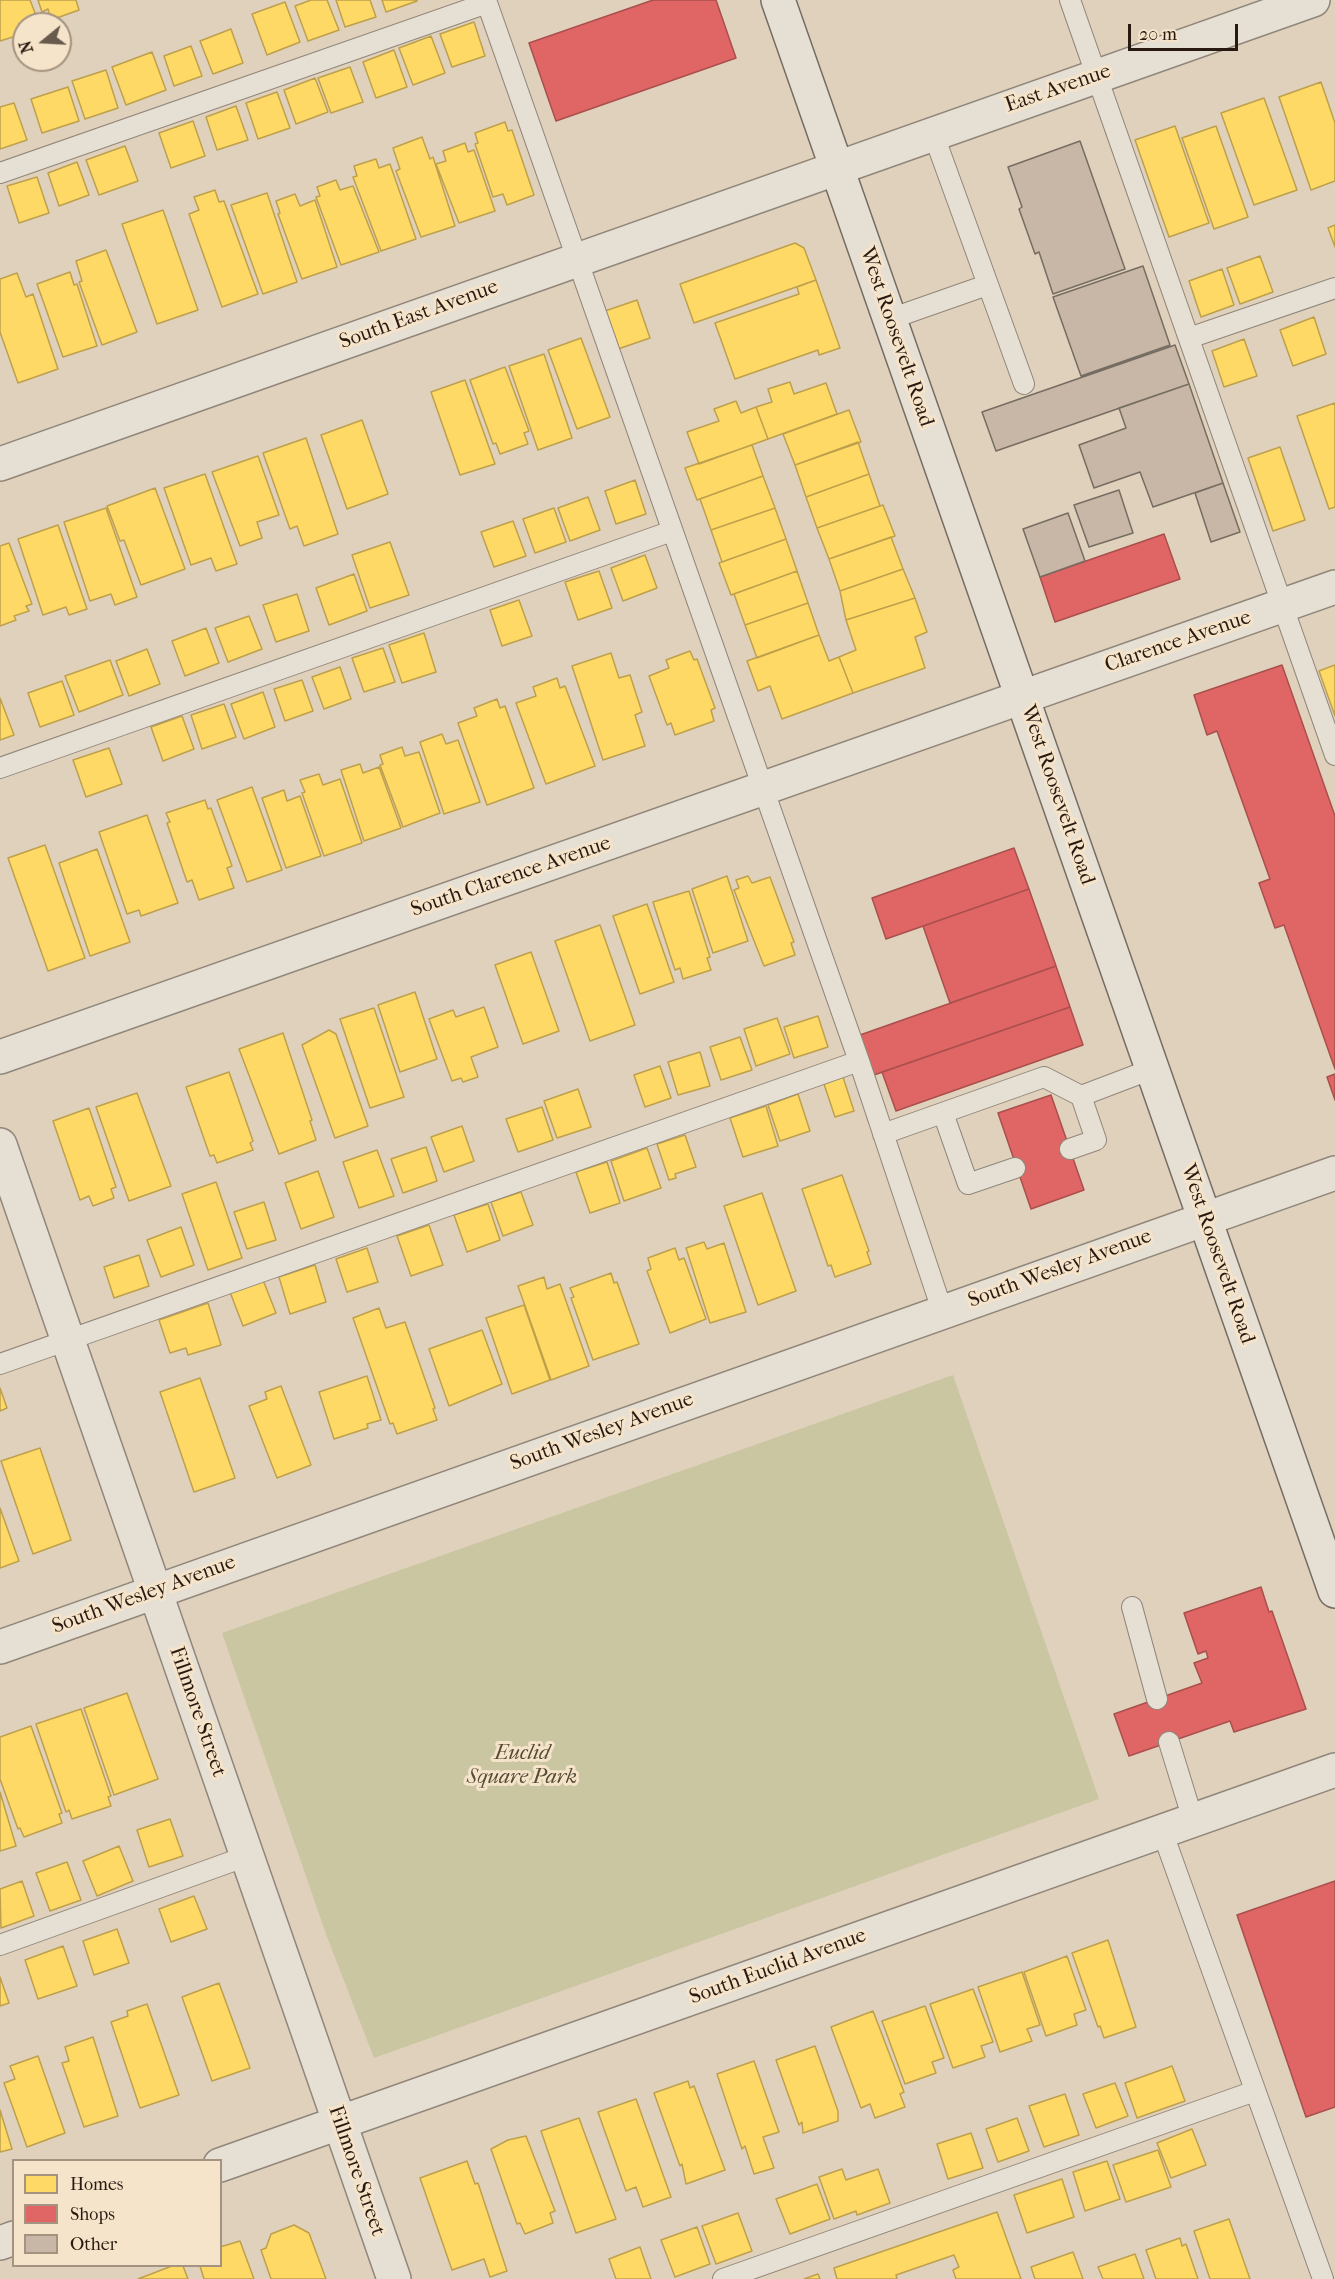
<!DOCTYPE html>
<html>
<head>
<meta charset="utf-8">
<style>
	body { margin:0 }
	#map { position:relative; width:1335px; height:2279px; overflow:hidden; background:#e0d1bc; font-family:"IM FELL French Canon",serif }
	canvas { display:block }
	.legend { position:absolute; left:12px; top:2159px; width:210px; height:108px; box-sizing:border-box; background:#f5e3ca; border:2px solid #a39380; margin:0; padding:8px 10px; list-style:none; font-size:18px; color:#281a10 }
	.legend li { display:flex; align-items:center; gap:12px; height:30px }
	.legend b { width:30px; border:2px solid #a39380 }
	.north { position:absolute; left:12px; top:12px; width:60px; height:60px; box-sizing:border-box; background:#f5e3ca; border:2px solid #a39380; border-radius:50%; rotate:252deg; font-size:16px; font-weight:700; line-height:24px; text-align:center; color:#281a10 }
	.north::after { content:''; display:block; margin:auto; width:21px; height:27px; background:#685a4c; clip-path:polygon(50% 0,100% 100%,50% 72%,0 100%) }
	.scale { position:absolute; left:1128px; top:24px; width:110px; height:27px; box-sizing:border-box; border:3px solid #281a10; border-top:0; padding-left:8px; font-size:18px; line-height:21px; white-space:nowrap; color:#281a10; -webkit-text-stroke:4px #f5e3ca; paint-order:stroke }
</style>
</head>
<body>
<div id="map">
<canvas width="1335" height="2279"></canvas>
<ul class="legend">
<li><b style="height:16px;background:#ffd966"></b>Homes</li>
<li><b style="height:16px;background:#e06666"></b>Shops</li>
<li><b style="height:16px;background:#c8b6a6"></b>Other</li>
</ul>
<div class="north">N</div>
<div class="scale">20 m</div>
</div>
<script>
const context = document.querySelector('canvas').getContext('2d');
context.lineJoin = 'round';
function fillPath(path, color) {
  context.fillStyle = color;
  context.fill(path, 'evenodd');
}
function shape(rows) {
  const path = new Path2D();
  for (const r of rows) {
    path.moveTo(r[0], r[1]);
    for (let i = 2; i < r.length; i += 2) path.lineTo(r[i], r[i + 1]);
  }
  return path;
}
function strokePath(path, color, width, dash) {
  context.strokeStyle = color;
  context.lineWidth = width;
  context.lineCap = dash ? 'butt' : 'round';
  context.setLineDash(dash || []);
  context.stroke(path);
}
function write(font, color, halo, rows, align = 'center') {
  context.font = font + ' "IM FELL French Canon",serif';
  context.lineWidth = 6;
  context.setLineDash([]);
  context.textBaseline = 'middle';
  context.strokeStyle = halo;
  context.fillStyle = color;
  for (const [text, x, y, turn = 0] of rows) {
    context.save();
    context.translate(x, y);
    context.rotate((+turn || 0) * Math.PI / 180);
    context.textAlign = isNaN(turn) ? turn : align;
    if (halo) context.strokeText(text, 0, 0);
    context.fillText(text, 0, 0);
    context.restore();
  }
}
const green = shape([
	[953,1375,1099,1799,374,2058,327,1937,222,1633]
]);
const homes = shape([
	[0,0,30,0,37,18,19,24,22,34,0,41,0,0],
	[38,0,76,0,79,10,51,20,48,9,42,12,38,0],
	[311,0,327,0,339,30,308,41,295,6,311,0],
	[336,0,370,0,376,17,345,27,336,0],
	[382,0,417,0,417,1,386,12,382,0],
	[285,2,300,42,267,55,252,14,285,2],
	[474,22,485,56,452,67,440,34,474,22],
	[231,29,243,63,213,74,200,41,231,29],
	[431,36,445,73,413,85,399,48,431,36],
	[191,46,202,76,174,86,164,56,191,46],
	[394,50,407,87,376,98,363,62,394,50],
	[152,52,166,90,126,105,112,67,152,52],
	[350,67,363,102,331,113,318,78,350,67],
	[106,70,118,108,85,119,72,81,106,70],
	[315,78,328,112,296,124,284,90,315,78],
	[1321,82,1335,123,1335,181,1311,190,1279,97,1321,82],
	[68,87,79,121,42,133,31,99,68,87],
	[277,92,290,128,258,139,246,103,277,92],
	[1264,98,1297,190,1254,205,1221,113,1264,98],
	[14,103,27,140,0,149,0,107,14,103],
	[236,106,248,140,217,150,206,117,236,106],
	[193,121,205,156,171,168,159,133,193,121],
	[505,122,508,131,512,130,534,195,507,205,503,194,493,197,475,144,478,143,475,133,505,122],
	[1175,126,1209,223,1169,237,1135,140,1175,126],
	[1216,126,1248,217,1214,229,1182,138,1216,126],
	[422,137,430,159,433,157,455,226,421,237,396,171,400,169,393,148,422,137],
	[465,143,468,152,474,150,495,211,459,223,436,164,446,161,443,151,465,143],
	[125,146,138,181,99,195,86,160,125,146],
	[376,159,379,168,390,164,416,239,381,251,353,177,357,176,354,166,376,159],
	[77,162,89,195,59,206,48,173,77,162],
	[37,177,49,213,19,223,7,186,37,177],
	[336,180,340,190,353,186,379,252,341,265,316,197,320,196,317,187,336,180],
	[215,190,219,202,224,201,258,294,222,307,189,214,199,210,194,197,215,190],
	[267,193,297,282,263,294,231,205,267,193],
	[295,194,300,206,315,200,337,267,302,279,278,214,280,213,276,201,295,194],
	[163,210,198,310,157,324,122,224,163,210],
	[1335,225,1335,247,1328,228,1335,225],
	[795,243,804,248,816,280,694,323,680,284,795,243],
	[106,250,137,332,102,345,79,282,82,281,76,261,106,250],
	[1260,256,1273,292,1240,304,1227,268,1260,256],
	[1222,269,1234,305,1201,317,1189,281,1222,269],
	[70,272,74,285,77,284,97,346,63,357,37,284,70,272],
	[17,273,26,297,33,294,58,369,18,383,0,332,0,279,17,273],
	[816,280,840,348,819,355,818,350,735,379,715,323,799,294,797,287,816,280],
	[637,300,650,338,618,349,605,311,637,300],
	[1314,317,1326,354,1293,366,1280,330,1314,317],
	[581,338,610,417,577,429,548,350,581,338],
	[1244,339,1257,376,1224,387,1212,351,1244,339],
	[544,354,572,438,538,450,509,366,544,354],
	[505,367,529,431,524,433,528,444,500,454,496,443,493,444,470,380,505,367],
	[465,380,495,464,460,475,431,392,465,380],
	[790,382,794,394,826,383,837,414,768,439,756,407,772,402,768,389,790,382],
	[736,401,741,413,756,407,768,439,699,464,687,432,719,421,714,409,736,401],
	[1335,403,1335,507,1329,509,1297,416,1335,403],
	[849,410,861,442,795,465,783,434,849,410],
	[362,420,388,494,347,509,321,435,362,420],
	[306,438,338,534,304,546,297,526,290,529,263,453,306,438],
	[858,442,869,474,806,497,795,465,858,442],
	[752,445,763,476,697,500,685,468,752,445],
	[1280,447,1305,520,1273,531,1248,458,1280,447],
	[258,456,279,515,257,522,262,538,240,546,212,472,258,456],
	[205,474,237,564,216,571,211,558,191,565,164,488,205,474],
	[869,474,880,506,817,528,806,497,869,474],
	[763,476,775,508,711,530,700,499,763,476],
	[635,480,646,514,616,524,605,491,635,480],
	[155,488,185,569,141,585,124,540,120,541,107,506,155,488],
	[588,497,600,530,570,541,558,508,588,497],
	[883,505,895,536,829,559,817,528,883,505],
	[106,508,137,597,115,605,111,594,90,601,64,522,106,508],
	[554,508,566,542,535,553,523,519,554,508],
	[775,508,786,539,722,562,711,530,775,508],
	[513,521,526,556,494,567,481,532,513,521],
	[58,525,87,609,69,615,66,607,43,615,18,539,58,525],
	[891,537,903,569,840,591,829,559,891,537],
	[786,539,797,571,731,595,719,563,786,539],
	[390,542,409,595,370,608,352,555,390,542],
	[9,543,32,604,26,606,29,611,14,616,16,620,0,626,0,546,9,543],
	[645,555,657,588,623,601,611,568,645,555],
	[903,569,915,598,846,620,840,591,903,569],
	[599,571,612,608,578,620,565,582,599,571],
	[797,571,808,603,745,625,734,594,797,571],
	[354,574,367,611,329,625,316,588,354,574],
	[297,594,309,631,276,642,263,605,297,594],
	[915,598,927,632,915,637,925,668,853,693,839,657,856,650,846,620,915,598],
	[519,600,532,636,502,646,490,610,519,600],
	[808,603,819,635,757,658,745,625,808,603],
	[249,616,262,649,228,662,215,628,249,616],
	[206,628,219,663,185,676,172,641,206,628],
	[424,633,436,672,402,683,389,645,424,633],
	[819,635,829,661,839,657,853,693,782,719,770,686,758,691,747,661,819,635],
	[383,648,395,682,364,692,352,658,383,648],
	[147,649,160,684,129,696,116,661,147,649],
	[690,651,694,660,697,659,715,708,711,710,714,721,675,735,671,723,667,725,649,676,669,668,666,660,690,651],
	[611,653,619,678,630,675,642,712,635,715,645,746,603,760,572,666,611,653],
	[110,660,123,695,79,712,65,676,110,660],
	[1335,665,1335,716,1319,671,1335,665],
	[340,667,351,699,324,709,312,677,340,667],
	[557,678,560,688,565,686,595,766,546,784,516,703,536,696,533,687,557,678],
	[302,680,313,711,285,721,274,689,302,680],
	[62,681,74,715,40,727,28,693,62,681],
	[263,692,275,727,244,739,231,704,263,692],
	[0,698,14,735,0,740,0,698],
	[497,699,500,708,505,706,534,788,487,805,458,723,477,716,474,708,497,699],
	[224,704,236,737,202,749,191,715,224,704],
	[182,716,194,749,163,761,151,727,182,716],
	[442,734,446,744,458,740,480,802,444,814,420,742,442,734],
	[402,747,405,756,419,752,440,813,403,827,380,765,383,764,380,755,402,747],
	[109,748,122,784,86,797,73,760,109,748],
	[360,764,363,773,379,767,401,828,364,841,341,770,360,764],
	[319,774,323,785,340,779,362,843,324,856,302,793,305,792,300,780,319,774],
	[252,787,282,870,247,882,217,800,252,787],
	[284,790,287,801,300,796,321,856,286,868,262,798,284,790],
	[205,800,208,809,211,808,232,866,227,868,234,888,199,900,192,880,187,882,167,823,170,822,166,813,205,800],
	[147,815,178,903,141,916,139,910,127,914,99,832,147,815],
	[45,845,85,958,48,971,8,858,45,845],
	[97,849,130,942,90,956,59,863,97,849],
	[727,876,748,941,713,953,692,889,727,876],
	[748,876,752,883,770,877,794,942,791,943,795,955,764,966,734,890,739,888,736,880,748,876],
	[689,891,710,957,707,958,711,970,683,979,680,968,675,970,653,902,689,891],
	[647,904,674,982,640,994,613,916,647,904],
	[600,925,635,1025,590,1041,555,941,600,925],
	[531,952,559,1031,523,1044,495,965,531,952],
	[415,992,437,1059,400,1072,378,1005,415,992],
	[484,1007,498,1047,471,1057,478,1077,463,1082,461,1078,452,1081,429,1019,453,1010,456,1017,484,1007],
	[374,1008,404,1097,370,1108,340,1019,374,1008],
	[818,1016,828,1047,794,1058,784,1027,818,1016],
	[777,1018,790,1054,756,1066,744,1029,777,1018],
	[329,1030,336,1034,368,1126,335,1138,302,1045,329,1030],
	[283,1033,312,1120,310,1121,316,1140,279,1154,239,1049,283,1033],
	[740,1037,752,1070,721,1080,710,1047,740,1037],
	[700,1052,710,1086,678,1095,668,1062,700,1052],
	[660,1066,671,1098,645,1107,634,1075,660,1066],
	[229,1072,253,1141,250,1143,253,1150,217,1163,214,1155,210,1156,186,1087,229,1072],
	[843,1077,854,1111,835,1117,824,1084,843,1077],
	[578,1089,591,1127,557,1138,544,1101,578,1089],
	[137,1093,171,1186,129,1201,96,1107,137,1093],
	[798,1094,810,1131,780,1141,768,1105,798,1094],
	[766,1106,778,1146,743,1157,730,1118,766,1106],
	[542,1107,553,1140,518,1152,506,1119,542,1107],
	[89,1108,116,1187,111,1189,114,1198,93,1206,89,1196,80,1200,53,1121,89,1108],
	[462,1126,474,1161,444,1172,431,1137,462,1126],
	[685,1135,696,1167,675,1174,676,1178,669,1180,657,1144,685,1135],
	[426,1147,437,1181,403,1193,391,1159,426,1147],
	[647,1148,661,1188,624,1201,611,1161,647,1148],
	[377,1150,394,1196,359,1208,343,1162,377,1150],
	[607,1162,620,1203,590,1213,576,1172,607,1162],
	[318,1171,334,1217,301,1229,285,1183,318,1171],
	[842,1175,869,1251,867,1252,871,1264,835,1277,831,1265,828,1266,802,1189,842,1175],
	[216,1182,242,1258,208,1270,182,1194,216,1182],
	[521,1192,533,1225,503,1236,491,1202,521,1192],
	[762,1193,796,1291,758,1305,724,1206,762,1193],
	[264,1202,276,1240,247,1249,234,1212,264,1202],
	[488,1204,500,1240,467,1252,454,1215,488,1204],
	[429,1225,443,1265,411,1276,397,1236,429,1225],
	[181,1227,194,1265,161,1277,147,1240,181,1227],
	[704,1242,707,1249,724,1243,746,1312,710,1323,686,1248,704,1242],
	[367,1248,378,1282,347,1292,336,1259,367,1248],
	[675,1248,679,1260,684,1258,706,1319,670,1333,647,1271,651,1269,648,1258,675,1248],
	[139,1255,149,1286,114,1298,104,1267,139,1255],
	[315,1265,326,1302,290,1314,279,1277,315,1265],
	[611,1273,614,1283,617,1282,639,1344,593,1360,571,1298,574,1297,570,1288,611,1273],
	[544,1277,547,1289,560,1284,589,1366,551,1380,518,1286,544,1277],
	[263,1280,276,1313,243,1326,230,1292,263,1280],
	[208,1303,221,1345,188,1355,186,1348,170,1353,159,1320,208,1303],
	[524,1305,550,1380,512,1394,486,1318,524,1305],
	[379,1308,386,1328,405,1322,435,1408,433,1409,437,1420,397,1434,393,1423,390,1424,353,1318,379,1308],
	[482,1330,502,1384,449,1406,429,1349,482,1330],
	[367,1376,381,1420,367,1424,368,1428,334,1439,319,1392,367,1376],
	[200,1378,235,1478,194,1492,160,1392,200,1378],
	[281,1386,311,1465,277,1478,249,1406,267,1399,265,1392,281,1386],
	[0,1388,7,1408,0,1411,0,1388],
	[40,1448,71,1540,33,1554,1,1461,40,1448],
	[0,1508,19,1561,0,1568,0,1508],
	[127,1693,158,1779,114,1795,84,1708,127,1693],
	[81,1709,111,1796,108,1797,111,1806,72,1819,69,1810,66,1812,36,1724,81,1709],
	[31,1726,62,1813,59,1814,62,1823,24,1837,20,1828,18,1829,0,1779,0,1737,31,1726],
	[0,1792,16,1846,0,1851,0,1792],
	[170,1819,183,1856,149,1867,137,1830,170,1819],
	[119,1846,133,1881,97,1896,83,1861,119,1846],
	[67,1862,81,1900,50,1911,36,1873,67,1862],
	[22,1881,34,1916,1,1928,0,1889,22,1881],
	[194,1896,207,1929,171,1942,159,1909,194,1896],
	[117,1929,129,1963,94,1975,83,1941,117,1929],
	[1108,1940,1136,2027,1104,2038,1100,2026,1098,2027,1072,1953,1108,1940],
	[63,1946,77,1986,38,1999,25,1960,63,1946],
	[1067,1956,1086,2010,1074,2014,1077,2025,1046,2036,1024,1972,1067,1956],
	[1022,1972,1040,2025,1027,2029,1032,2041,1000,2052,978,1987,1022,1972],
	[0,1977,9,2003,0,2006,0,1977],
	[219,1983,250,2068,212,2081,182,1997,219,1983],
	[973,1989,993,2042,981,2046,985,2057,953,2068,930,2004,973,1989],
	[147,2004,179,2095,140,2108,111,2022,128,2016,127,2011,147,2004],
	[925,2006,944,2058,932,2062,936,2073,905,2084,882,2021,925,2006],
	[873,2011,904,2092,900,2094,905,2107,875,2118,870,2104,861,2108,831,2027,873,2011],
	[93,2037,118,2116,84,2127,62,2063,69,2061,65,2047,93,2037],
	[815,2046,838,2111,838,2121,803,2133,802,2122,799,2125,776,2060,815,2046],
	[38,2056,65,2133,27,2147,4,2083,15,2079,10,2066,38,2056],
	[754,2061,779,2132,763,2137,774,2168,754,2174,745,2146,742,2149,717,2074,754,2061],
	[1172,2066,1185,2101,1137,2118,1125,2083,1172,2066],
	[688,2081,690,2088,694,2086,725,2170,686,2184,682,2164,680,2166,654,2093,688,2081],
	[1115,2083,1128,2116,1096,2128,1083,2094,1115,2083],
	[1065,2094,1079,2135,1044,2147,1029,2106,1065,2094],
	[636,2099,671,2197,643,2207,636,2187,626,2191,598,2112,636,2099],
	[0,2110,12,2149,0,2152,0,2110],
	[579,2118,616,2219,576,2233,541,2131,579,2118],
	[1017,2118,1029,2151,998,2162,986,2129,1017,2118],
	[1192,2129,1206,2165,1171,2178,1157,2143,1192,2129],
	[971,2133,983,2168,948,2179,937,2144,971,2133],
	[526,2136,555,2211,550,2213,553,2223,525,2234,520,2223,517,2224,491,2149,508,2140,526,2136],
	[1158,2150,1171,2187,1126,2202,1113,2165,1158,2150],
	[467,2161,475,2184,478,2183,507,2271,490,2277,484,2259,452,2270,420,2178,467,2161],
	[1107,2161,1120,2199,1085,2211,1073,2172,1107,2161],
	[842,2169,846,2180,878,2169,890,2203,857,2215,856,2211,834,2219,819,2177,842,2169],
	[1062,2179,1074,2217,1027,2233,1014,2195,1062,2179],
	[817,2184,830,2219,790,2234,776,2199,817,2184],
	[997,2212,1021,2279,956,2279,953,2270,959,2267,954,2255,896,2275,897,2279,837,2279,834,2268,997,2212],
	[738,2213,752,2251,716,2264,702,2226,738,2213],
	[1229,2219,1250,2279,1210,2279,1194,2231,1229,2219],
	[294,2225,309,2233,326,2279,271,2279,261,2250,266,2248,271,2234,294,2225],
	[697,2227,710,2264,675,2277,661,2240,697,2227],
	[1180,2238,1182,2246,1186,2244,1198,2279,1156,2279,1146,2250,1180,2238],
	[240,2241,254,2279,204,2279,200,2266,220,2266,220,2247,240,2241],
	[640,2247,651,2279,616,2279,609,2259,640,2247],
	[1073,2252,1083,2279,1035,2279,1031,2267,1073,2252],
	[1135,2254,1144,2279,1103,2279,1098,2267,1135,2254],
	[172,2266,183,2266,188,2279,138,2279,172,2266],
	[818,2274,820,2279,804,2279,818,2274]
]);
const shops = shape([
	[653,0,716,0,736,58,556,121,529,43,653,0],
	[1164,534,1180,579,1055,622,1040,577,1164,534],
	[1282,665,1335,816,1335,1069,1284,925,1275,928,1259,883,1270,879,1217,731,1207,735,1194,695,1282,665],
	[1014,848,1029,889,886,939,872,898,1014,848],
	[1029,889,1056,966,950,1003,923,926,1029,889],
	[1056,966,1070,1007,874,1075,860,1035,1056,966],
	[1070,1007,1083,1045,896,1111,882,1072,1070,1007],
	[1335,1074,1335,1100,1327,1077,1335,1074],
	[1051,1095,1084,1190,1031,1209,998,1113,1051,1095],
	[1261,1587,1269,1612,1272,1611,1306,1709,1234,1732,1230,1721,1129,1756,1114,1714,1202,1683,1194,1663,1208,1658,1206,1651,1198,1654,1184,1613,1261,1587],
	[1335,1881,1335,2107,1306,2117,1237,1915,1335,1881]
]);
const building = shape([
	[1080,141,1125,269,1053,294,1039,252,1035,254,1019,209,1022,207,1008,167,1080,141],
	[1143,266,1170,345,1081,376,1053,297,1143,266],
	[1175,345,1189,384,996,451,982,412,1175,345],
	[1189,384,1223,483,1153,507,1140,472,1094,488,1079,445,1126,428,1119,408,1189,384],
	[1223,483,1240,532,1211,542,1195,493,1223,483],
	[1119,490,1133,533,1089,547,1074,505,1119,490],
	[1068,513,1085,561,1040,577,1023,529,1068,513]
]);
const service = shape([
	[486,0,859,1061,942,1310],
	[1070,0,1335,755],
	[933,133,1024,384],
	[0,173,487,3],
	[890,319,987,285],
	[1189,338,1335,288],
	[0,768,672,531],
	[1081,1096,1152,1069],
	[943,1113,968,1184,1015,1168],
	[883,1134,1044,1077,1081,1096,1096,1140,1070,1149],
	[0,1364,859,1061],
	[1132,1607,1157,1699],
	[1169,1742,1193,1820],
	[1162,1831,1323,2279],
	[0,1945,247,1856],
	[723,2279,1255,2091]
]);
const minor = shape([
	[0,464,1313,0],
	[0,1057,1335,587],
	[0,1145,394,2279],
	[0,1647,1335,1173],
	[220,2165,1335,1770],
	[0,2243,14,2238]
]);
const secondary = shape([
	[778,0,1335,1591]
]);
const streetNames = [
	["East Avenue",1058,89,-19],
	["South East Avenue",419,315,-20],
	["West Roosevelt Road",896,337,71],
	["Clarence Avenue",1178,642,-19],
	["West Roosevelt Road",1057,795,71],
	["South Clarence Avenue",511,877,-19],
	["West Roosevelt Road",1217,1254,71],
	["South Wesley Avenue",1060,1269,-20],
	["South Wesley Avenue",602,1432,-20],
	["South Wesley Avenue",144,1595,-20],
	["Fillmore Street",197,1712,71],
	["South Euclid Avenue",778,1967,-20],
	["Fillmore Street",356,2171,71]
];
const parkNames = [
	["Euclid",522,1754],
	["Square Park",522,1778]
];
fillPath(green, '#cac6a1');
fillPath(homes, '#ffd966');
strokePath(homes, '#bea04c', 1.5);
fillPath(shops, '#e06666');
strokePath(shops, '#a94f4c', 1.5);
fillPath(building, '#c8b6a6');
strokePath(building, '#766d62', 1.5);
strokePath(service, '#908679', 22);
strokePath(minor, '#908679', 36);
strokePath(secondary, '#766d62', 36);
strokePath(service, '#e6dfd4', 20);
strokePath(minor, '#e6dfd4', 33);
strokePath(secondary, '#e6dfd4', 33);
write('21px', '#281a10', '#f5e3ca', streetNames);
write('italic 21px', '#534b35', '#f5e3ca', parkNames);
</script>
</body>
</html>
